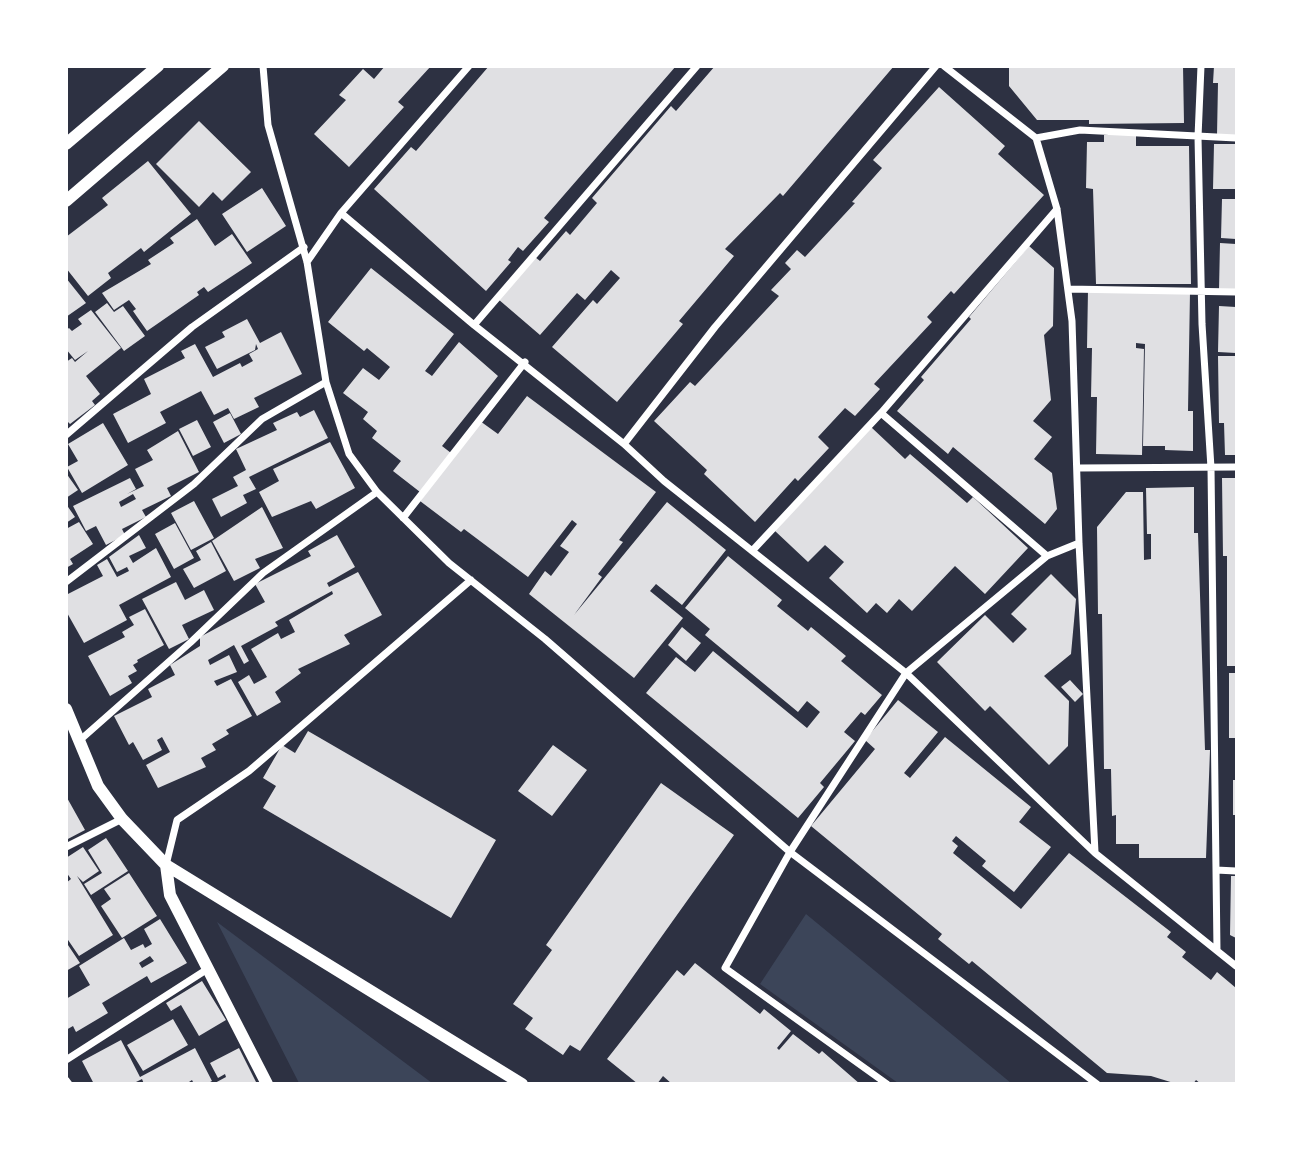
<!DOCTYPE html>
<html>
<head>
<meta charset="utf-8">
<style>
	body { margin:0 }
	#map { position:relative; width:1303px; height:1150px; overflow:hidden; background:#2d3142; font-family:"Fira Sans Condensed",sans-serif }
	canvas { display:block }
	.frame { position:absolute; inset:0; border:68px solid #fff; pointer-events:none }
</style>
</head>
<body>
<div id="map">
<canvas width="1303" height="1150"></canvas>
<div class="frame"></div>
</div>
<script>
const context = document.querySelector('canvas').getContext('2d');
context.lineJoin = 'round';
function fillPath(path, color) {
  context.fillStyle = color;
  context.fill(path, 'evenodd');
}
function shape(rows) {
  const path = new Path2D();
  for (const r of rows) {
    path.moveTo(r[0], r[1]);
    for (let i = 2; i < r.length; i += 2) path.lineTo(r[i], r[i + 1]);
  }
  return path;
}
function strokePath(path, color, width, dash) {
  context.strokeStyle = color;
  context.lineWidth = width;
  context.lineCap = dash ? 'butt' : 'round';
  context.setLineDash(dash || []);
  context.stroke(path);
}
const green = shape([
	[806,914,1011,1083,898,1083,760,984],
	[217,922,432,1083,299,1083]
]);
const building = shape([
	[385,66,431,66,398,102,404,107,349,167,314,134,346,100,339,95,363,69,374,79],
	[489,66,676,66,544,218,549,222,523,251,518,247,508,260,511,262,486,291,374,189,411,147,416,151],
	[715,66,894,66,783,196,780,193,725,249,734,256,679,321,683,324,617,402,552,347,593,300,597,304,620,278,611,270,585,300,577,293,540,335,498,299,535,257,540,261,566,231,570,235,597,203,592,198,671,106,676,111],
	[1009,66,1183,66,1184,123,1089,124,1089,120,1037,120,1009,86],
	[1214,66,1236,66,1236,136,1217,135,1218,83,1213,83],
	[939,87,1005,146,998,154,1044,195,954,294,951,291,927,317,932,322,874,384,880,389,855,416,845,408,818,437,829,448,798,481,795,478,755,522,704,474,707,470,654,421,690,382,695,386,779,296,771,290,791,269,785,263,797,250,805,257,855,203,852,202,882,168,873,160],
	[199,121,251,172,222,201,213,192,199,207,156,164],
	[1104,135,1136,135,1136,146,1189,146,1191,284,1096,284,1093,189,1086,188,1087,142,1104,142],
	[1214,144,1236,144,1236,189,1213,189],
	[148,161,191,214,144,252,141,248,108,273,111,278,88,296,66,268,66,237,108,205,102,198],
	[262,188,286,226,247,252,222,214],
	[1222,199,1236,199,1236,239,1221,238],
	[197,219,215,246,232,234,252,263,208,292,204,287,197,292,199,295,147,331,133,311,136,309,129,300,114,310,102,293,151,264,148,260,174,243,170,238],
	[1220,243,1236,244,1236,290,1219,290],
	[1029,246,1054,268,1053,326,1044,335,1051,400,1033,421,1052,437,1034,459,1052,473,1057,509,1045,524,953,447,948,454,897,411,924,380,921,377,971,319,969,317],
	[371,268,454,334,425,371,432,376,459,342,498,376,442,446,451,453,420,492,393,471,401,461,372,438,377,431,363,419,368,412,343,393,363,368,379,380,390,367,367,348,364,351,328,322],
	[66,278,86,303,66,317],
	[1088,290,1190,292,1188,411,1193,411,1193,451,1165,450,1165,446,1143,446,1145,344,1136,343,1136,348,1144,349,1142,455,1096,454,1097,397,1091,397,1092,348,1087,348],
	[107,303,114,312,123,306,145,336,124,351,95,312],
	[1219,306,1236,307,1236,353,1218,352],
	[91,310,121,348,86,376,100,394,92,401,95,405,70,424,66,420,66,362,72,358,75,362,88,351,75,360,66,349,66,330,69,328,72,331,82,324,78,319],
	[247,319,260,343,281,332,302,374,254,398,259,407,234,419,228,408,214,415,201,391,160,412,166,423,128,443,113,414,151,394,144,379,185,358,181,351,195,344,213,377,240,363,242,367,253,361,249,354,258,349,256,344,255,350,217,369,205,347,225,337,222,332],
	[1218,356,1236,356,1236,455,1225,455,1224,423,1219,423],
	[527,396,656,492,619,540,623,542,598,574,602,577,574,615,667,502,726,550,682,605,656,584,650,591,683,618,634,678,529,594,545,571,551,576,569,552,560,546,577,524,572,520,528,577,464,529,461,532,420,501,480,421,498,434],
	[314,410,328,438,249,477,256,489,243,495,247,503,221,517,212,499,238,486,233,477,246,470,236,449,277,430,273,423,297,412,300,417],
	[230,413,241,434,224,443,213,422],
	[197,420,211,447,193,456,179,429],
	[103,423,128,465,82,493,67,467,78,461,68,444],
	[871,427,905,459,910,454,967,503,973,497,1028,548,985,594,955,566,912,611,899,599,887,613,876,603,867,613,829,578,844,562,825,545,808,562,774,530],
	[178,431,199,472,167,488,171,496,142,510,146,517,122,529,125,535,106,545,96,526,86,531,73,506,130,478,136,489,127,494,144,486,135,469,153,460,147,450],
	[133,494,136,499,121,507,119,502],
	[330,442,355,488,316,509,311,501,272,517,259,492,279,481,273,469],
	[66,473,78,490,66,498],
	[1222,478,1236,478,1236,666,1227,666,1227,556,1223,556],
	[1194,487,1194,533,1198,533,1205,750,1210,750,1206,858,1139,858,1139,844,1116,844,1116,815,1112,816,1111,769,1104,769,1102,614,1098,614,1097,527,1126,492,1143,492,1144,560,1151,559,1151,534,1147,534,1146,488],
	[194,501,214,538,191,550,171,513],
	[66,504,75,517,66,523],
	[262,507,283,548,255,559,260,568,234,581,212,541],
	[79,522,93,544,70,559,73,564,66,568,66,529],
	[175,523,194,558,174,569,155,534],
	[139,535,146,548,129,556,133,563,156,548,171,577,119,605,127,620,84,643,66,611,66,595,103,576,97,565,107,559,117,577,129,571,127,567,117,572,109,557],
	[337,535,355,567,327,583,329,587,358,572,382,615,344,635,350,644,298,669,301,673,275,692,281,702,257,716,238,682,249,675,254,684,267,677,251,649,278,633,281,639,295,632,289,620,333,594,332,591,275,622,278,626,241,646,249,661,244,664,234,645,208,660,210,665,229,655,237,672,214,681,217,686,231,679,252,716,226,730,229,734,212,744,216,750,201,758,206,767,158,788,146,765,170,752,162,737,157,740,162,750,143,760,133,742,129,745,114,716,152,697,148,689,175,675,170,665,200,646,200,637,265,602,255,584,311,556,308,551],
	[211,542,226,571,194,588,183,569,201,560,196,551],
	[728,556,782,600,777,606,808,631,811,627,846,656,841,661,882,695,865,715,861,712,844,732,855,741,820,783,824,787,798,818,646,693,676,657,695,672,713,651,807,728,820,712,807,701,798,712,705,635,710,629,685,608],
	[1051,574,1076,599,1071,654,1044,676,1069,701,1068,746,1049,765,990,706,985,711,937,662,985,615,1013,643,1027,629,1011,614],
	[176,582,185,600,204,590,214,610,182,625,189,639,169,649,142,599],
	[145,609,164,645,137,660,138,662,133,665,137,671,128,676,132,683,110,696,88,656,125,637,122,632,134,625,129,617],
	[682,627,701,643,686,661,668,645],
	[1229,673,1236,673,1236,738,1229,738],
	[1070,680,1083,694,1075,702,1061,687],
	[898,700,938,732,904,773,910,778,945,737,1031,807,1019,822,1051,847,1014,892,982,866,986,861,956,836,952,841,958,846,953,853,1021,909,1069,853,1171,932,1167,937,1186,952,1182,957,1211,980,1217,972,1236,988,1236,1084,1201,1084,1196,1080,1193,1084,1177,1084,1151,1076,1107,1073,972,961,969,964,938,939,942,934,811,826,875,749,865,740],
	[308,731,496,840,451,918,263,808,276,786,263,778,282,745,295,753],
	[553,745,587,770,552,816,518,791],
	[1233,780,1236,780,1236,815,1233,815],
	[661,783,734,835,580,1051,570,1045,563,1055,525,1029,533,1018,513,1004,552,950,546,945],
	[66,796,85,830,66,840],
	[106,838,128,871,91,895,84,884,102,873,88,850],
	[83,847,99,871,83,882,77,876,113,935,79,956,66,937,66,883,71,879,66,872,66,858],
	[129,873,157,916,122,938,101,906,111,899,104,889],
	[1231,876,1236,876,1236,938,1230,935],
	[160,919,187,963,151,983,147,976,102,1003,108,1013,76,1032,73,1026,66,1030,66,999,90,985,79,966,124,938,131,950,143,944,145,948,152,944,144,929],
	[150,956,154,961,142,968,139,963],
	[66,942,80,963,66,971],
	[695,963,760,1014,764,1009,791,1031,777,1048,779,1050,793,1034,819,1054,822,1051,860,1084,672,1084,663,1076,657,1084,638,1084,607,1059,677,970,684,976],
	[202,981,226,1020,199,1036,181,1005,171,1011,166,1003],
	[173,1019,188,1045,143,1071,127,1045],
	[121,1040,140,1077,195,1048,212,1081,206,1084,194,1084,192,1080,186,1084,144,1084,142,1079,132,1084,94,1084,82,1061],
	[239,1048,257,1084,213,1084,226,1077,225,1074,218,1078,210,1063]
]);
const minor = shape([
	[263,66,268,125,307,262,326,382,349,454,377,492,449,563,545,639,790,852,1097,1084],
	[944,66,1036,138,1057,209,1072,321,1079,543,1095,852],
	[1201,66,1198,137,1202,324,1211,468,1217,950],
	[1036,138,1080,130,1236,138],
	[341,213,474,325,624,444,664,481,906,673,1095,853,1236,966],
	[307,262,341,213,469,66],
	[1068,289,1236,292],
	[474,325,697,66],
	[881,413,1047,556],
	[66,435,192,327,304,247],
	[624,444,715,327,936,66],
	[1079,468,1236,467],
	[403,518,525,362],
	[752,551,881,413,1057,209],
	[66,582,194,484,262,419,326,382],
	[79,741,191,642,263,573,377,492],
	[66,847,122,819],
	[166,865,177,820,249,771,471,580],
	[1216,870,1236,871],
	[66,1060,206,970],
	[66,1080,69,1084],
	[887,1084,725,968,790,852,906,673,1047,556,1079,543]
]);
const tertiary = shape([
	[66,144,158,66],
	[66,201,223,66],
	[66,709,98,786,122,819,166,865,522,1084],
	[166,865,170,895,267,1084]
]);
fillPath(green, '#3c4559');
fillPath(building, '#e0e0e3');
strokePath(minor, '#fff', 7);
strokePath(tertiary, '#fff', 12);
</script>
</body>
</html>
